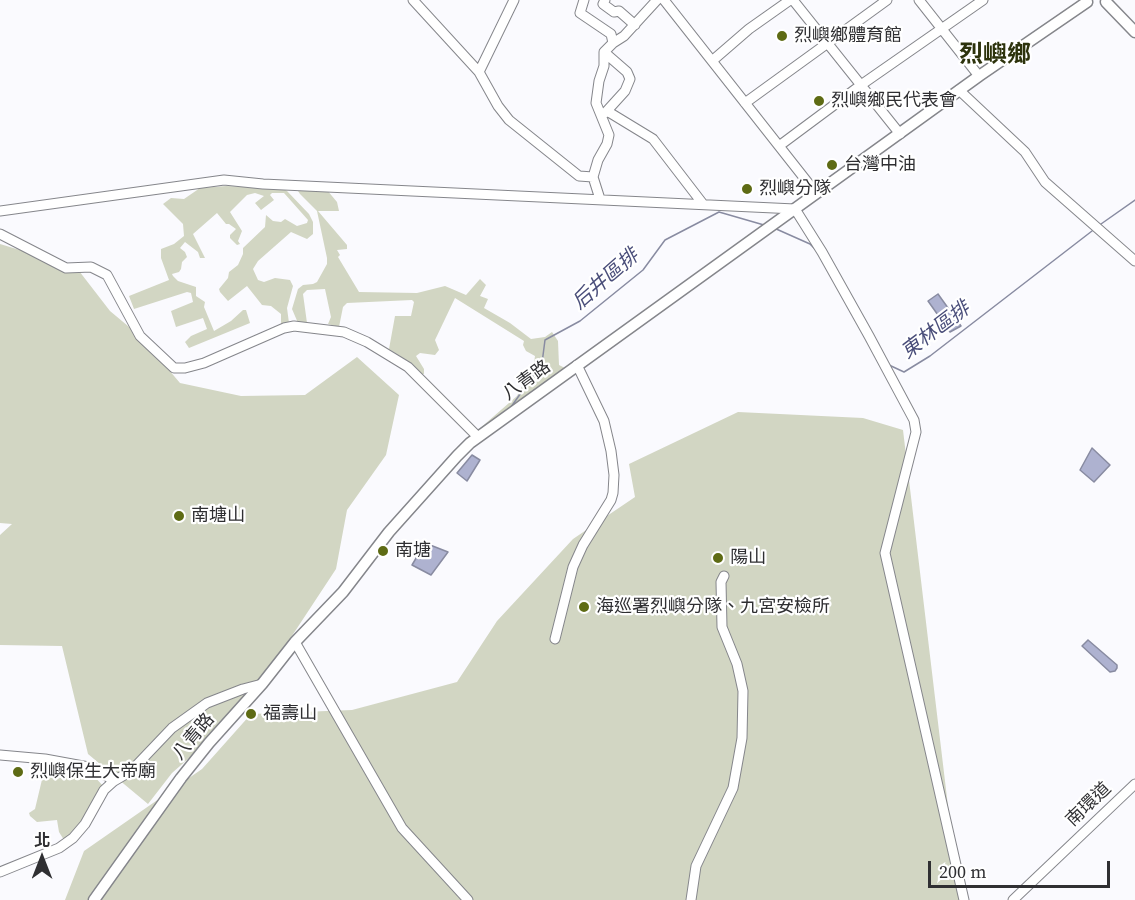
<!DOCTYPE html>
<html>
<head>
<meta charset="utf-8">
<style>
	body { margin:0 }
	#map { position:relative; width:1135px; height:900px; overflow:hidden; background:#fafafe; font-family:"Source Serif 4","Noto Sans TC",serif }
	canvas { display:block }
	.north { position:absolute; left:12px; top:828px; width:60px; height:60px; -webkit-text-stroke:4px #fff; paint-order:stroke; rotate:0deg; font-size:16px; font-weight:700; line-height:24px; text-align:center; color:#2f2f32 }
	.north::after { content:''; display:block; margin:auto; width:21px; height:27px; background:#2f2f32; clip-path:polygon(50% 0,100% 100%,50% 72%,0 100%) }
	.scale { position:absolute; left:928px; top:861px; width:182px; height:27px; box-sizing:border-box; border:3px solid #2f2f32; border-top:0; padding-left:8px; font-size:18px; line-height:21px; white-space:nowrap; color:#2f2f32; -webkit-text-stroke:4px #fff; paint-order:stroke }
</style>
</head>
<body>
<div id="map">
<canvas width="1135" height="900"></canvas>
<div class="north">北</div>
<div class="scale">200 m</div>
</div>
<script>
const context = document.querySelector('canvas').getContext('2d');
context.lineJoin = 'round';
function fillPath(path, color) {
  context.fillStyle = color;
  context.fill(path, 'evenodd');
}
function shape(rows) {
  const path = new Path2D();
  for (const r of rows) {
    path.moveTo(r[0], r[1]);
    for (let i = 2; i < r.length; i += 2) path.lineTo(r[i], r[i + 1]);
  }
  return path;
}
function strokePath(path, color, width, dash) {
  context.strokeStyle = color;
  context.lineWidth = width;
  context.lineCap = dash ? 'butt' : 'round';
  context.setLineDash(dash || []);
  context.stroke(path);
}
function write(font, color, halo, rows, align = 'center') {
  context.font = font + ' "Source Serif 4","Noto Sans TC",serif';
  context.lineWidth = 4.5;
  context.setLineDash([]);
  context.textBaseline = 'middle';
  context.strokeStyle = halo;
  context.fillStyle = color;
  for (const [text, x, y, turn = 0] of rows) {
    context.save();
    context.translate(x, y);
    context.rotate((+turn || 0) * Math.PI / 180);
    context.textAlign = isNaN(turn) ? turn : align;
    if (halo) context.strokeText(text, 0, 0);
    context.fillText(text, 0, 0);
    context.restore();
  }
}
const green = shape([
	[226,186,282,188,287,191,309,214,313,222,313,234,307,239,291,232,258,261,253,269,258,280,264,282,275,278,290,280,293,286,287,308,289,323,281,325,281,314,271,306,262,305,247,286,228,301,220,292,219,289,228,278,229,272,238,265,243,254,243,248,265,227,266,215,273,221,281,222,285,219,297,226,307,223,308,220,284,193,272,193,270,195,274,200,261,210,255,203,264,196,255,193,247,195,230,212,242,231,238,241,240,244,237,245,230,238,230,235,236,229,229,224,226,224,217,213,193,234,205,258,200,258,198,252,185,242,180,248,185,252,187,257,182,262,181,269,179,272,172,274,173,276,178,281,196,287,196,296,205,302,204,307,214,331,231,321,243,310,246,310,250,323,189,348,185,342,191,336,207,329,203,318,176,327,171,311,193,302,191,293,187,292,134,309,129,296,169,280,161,258,161,249,174,244,184,236,183,224,163,204,171,198,184,199,200,188],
	[300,189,327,190,337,202,339,211,318,211,347,245,347,249,337,250,340,255,338,257,359,292,417,293,445,286,466,295,480,279,486,285,480,296,488,299,484,308,510,323,531,339,545,337,552,332,558,341,559,365,565,368,480,431,478,430,517,396,534,363,535,356,526,351,523,345,524,341,455,298,435,340,439,350,435,355,420,353,416,356,424,369,424,374,419,374,406,360,389,349,395,316,411,316,414,302,412,300,347,303,343,307,339,327,328,324,331,317,325,289,307,290,303,294,307,323,298,323,292,309,298,289,303,285,313,284,317,282,327,264,327,258,317,211,300,194,298,191],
	[0,244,76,267,110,311,140,336,180,383,241,396,305,395,357,357,399,395,386,455,347,510,336,569,282,651,220,731,172,773,148,804,88,754,62,646,0,645,0,535,12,524,0,523],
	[738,412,863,418,903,430,953,848,964,900,65,900,84,851,202,769,251,714,352,710,457,682,497,621,573,539,635,497,629,464],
	[45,767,93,775,104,787,83,823,73,835,64,840,59,832,57,820,37,822,30,816,29,813,35,809]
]);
const water = shape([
	[938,294,961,326,950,332,928,301,938,294],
	[1092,448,1110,465,1094,482,1080,470,1092,448],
	[472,455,480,460,467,481,457,473,472,455],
	[425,543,448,552,431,575,412,565,425,543],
	[1088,640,1117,665,1117,668,1115,671,1110,672,1082,646,1088,640]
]);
const stream = shape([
	[1101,224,1135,200],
	[774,228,810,244,815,249],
	[889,365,904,372,930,356,1092,231],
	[511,407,542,363,545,340,580,321,643,270,665,240,719,212,764,225]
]);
const minor = shape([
	[413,0,479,72,498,106,509,120,579,176,593,177],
	[584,0,580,13,611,34,613,43],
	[605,0,603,4,614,12,619,11,635,25],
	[664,0,816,193],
	[793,0,900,134],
	[919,0,979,76],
	[604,52,627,72,630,79,625,91,605,113],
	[712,61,749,29,790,0],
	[479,72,514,0],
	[959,90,1025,152,1045,182,1135,261],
	[745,103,887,0],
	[607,111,653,139,703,204],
	[779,146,861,85,983,0],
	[600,199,593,177,598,160,607,144,609,135,596,103,599,81,604,66,604,52,613,43,624,36,657,0],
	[0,211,224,180,263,184,795,209,822,252,869,336,914,420,916,432,885,553,964,900],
	[0,234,66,268,91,267,107,275,140,336,174,368,185,368,204,363,284,328,294,326,344,332,367,342,408,367,478,437],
	[555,639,573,567,583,545,611,500,613,493,614,475,611,451,604,421,577,365],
	[295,642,402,828,468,900],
	[0,755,45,759,94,768,114,781],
	[0,872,59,848,73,838,85,824,104,790,114,781,131,771,172,728,207,703,243,689,262,684],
	[691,900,696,866,733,788,742,738,743,691,737,664,722,627,721,582,724,576],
	[1013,900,1135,784]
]);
const major = shape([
	[1106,2,1135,32],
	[94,900,181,778,209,743,262,684,295,642,343,592,389,532,457,456,470,443,979,76,1087,2]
]);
const markers = [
	[782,36,6,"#5e6b14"],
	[819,101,6,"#5e6b14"],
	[832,165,6,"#5e6b14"],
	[747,189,6,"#5e6b14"],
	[179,516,6,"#5e6b14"],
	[383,551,6,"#5e6b14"],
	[718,558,6,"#5e6b14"],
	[584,607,6,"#5e6b14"],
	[251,714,6,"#5e6b14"],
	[18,772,6,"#5e6b14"]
];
const poiNames = [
	["烈嶼鄉體育館",794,36],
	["烈嶼鄉民代表會",831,101],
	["台灣中油",844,165],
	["烈嶼分隊",759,189],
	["南塘山",191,516],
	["南塘",395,551],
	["陽山",730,558],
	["海巡署烈嶼分隊、九宮安檢所",596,607],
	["福壽山",263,714],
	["烈嶼保生大帝廟",30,772]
];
const streetNames = [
	["八青路",527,381,-36],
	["八青路",194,737,-50],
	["南環道",1089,805,-44]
];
const waterNames = [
	["后井區排",606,280,-41],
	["東林區排",936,331,-37]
];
const districtNames = [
	["烈嶼鄉",995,56]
];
fillPath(green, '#d2d6c3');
fillPath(water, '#aeb2d0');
strokePath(water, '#888ba1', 1.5);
strokePath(stream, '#888ba1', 1.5);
strokePath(minor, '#85868b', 11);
strokePath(major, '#85868b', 13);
strokePath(minor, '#fff', 9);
strokePath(major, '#fff', 10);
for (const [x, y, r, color] of markers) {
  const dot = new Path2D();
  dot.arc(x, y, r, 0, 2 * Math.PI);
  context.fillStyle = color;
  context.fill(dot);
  strokePath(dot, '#fff', 2);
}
write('18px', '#2f2f32', '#fff', poiNames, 'left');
write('18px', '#2f2f32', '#fff', streetNames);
write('italic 20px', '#4a4e7a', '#fff', waterNames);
write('bold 24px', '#2d330c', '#fff', districtNames);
</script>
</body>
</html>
